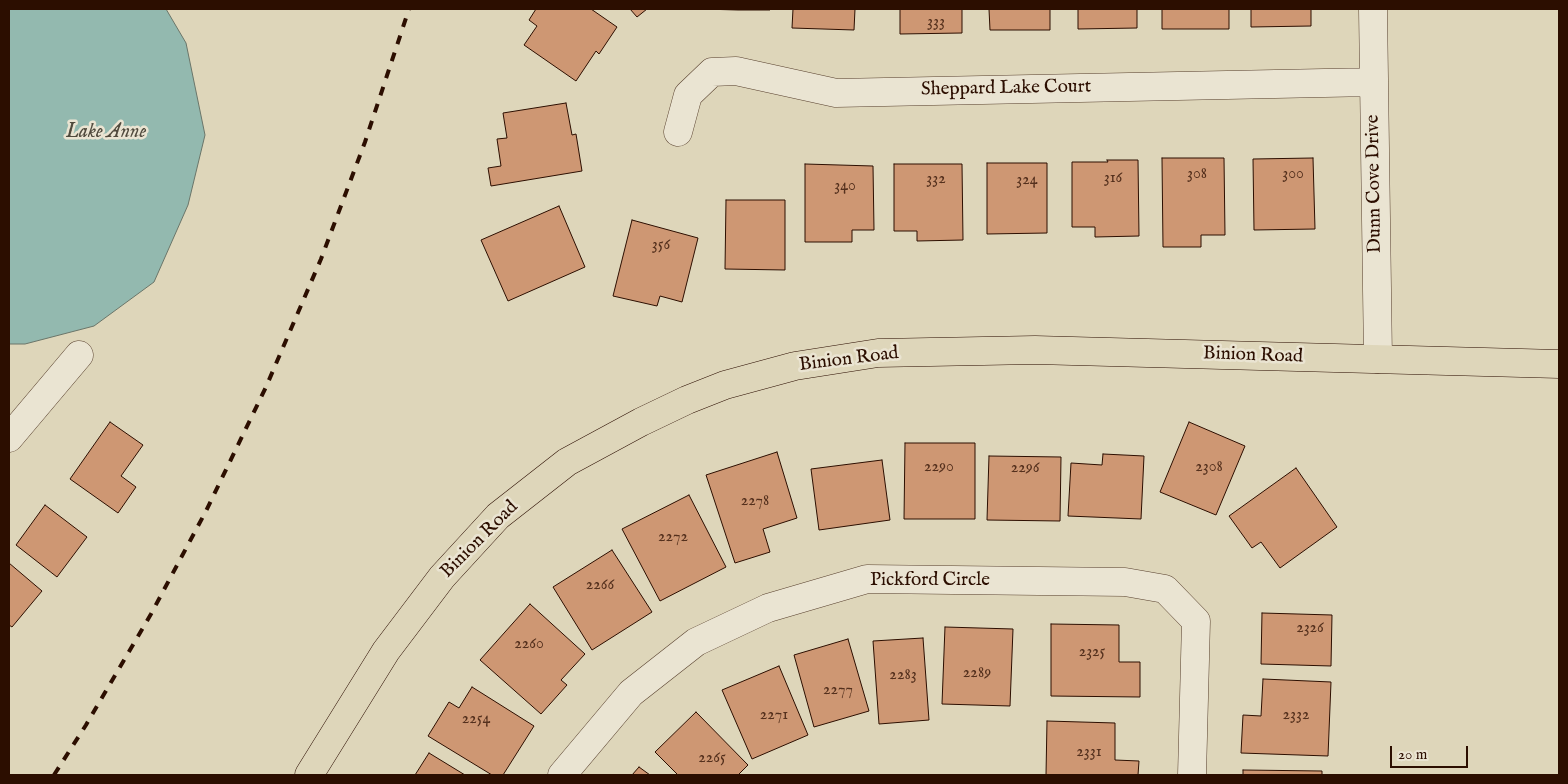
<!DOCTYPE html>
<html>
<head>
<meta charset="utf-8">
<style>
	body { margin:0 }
	#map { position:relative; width:1568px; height:784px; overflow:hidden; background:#ded6ba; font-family:"IM FELL English",serif }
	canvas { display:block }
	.frame { position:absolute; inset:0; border:10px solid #2c0e00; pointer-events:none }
	.scale { position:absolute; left:1390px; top:746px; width:78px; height:22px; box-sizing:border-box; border:2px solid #2c0e00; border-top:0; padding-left:6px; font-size:15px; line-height:18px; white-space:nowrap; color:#2c0e00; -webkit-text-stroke:4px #eae4d2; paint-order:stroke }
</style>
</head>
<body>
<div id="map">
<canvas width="1568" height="784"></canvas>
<div class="frame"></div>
<div class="scale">20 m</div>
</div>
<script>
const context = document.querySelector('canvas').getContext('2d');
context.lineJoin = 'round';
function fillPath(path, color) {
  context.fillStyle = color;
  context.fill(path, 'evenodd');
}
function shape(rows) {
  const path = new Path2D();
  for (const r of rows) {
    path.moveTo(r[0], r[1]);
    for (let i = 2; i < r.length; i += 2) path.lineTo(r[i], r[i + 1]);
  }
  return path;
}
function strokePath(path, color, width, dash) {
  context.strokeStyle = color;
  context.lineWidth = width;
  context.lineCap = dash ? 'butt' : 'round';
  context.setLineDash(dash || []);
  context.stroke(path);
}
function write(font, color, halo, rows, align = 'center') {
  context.font = font + ' "IM FELL English",serif';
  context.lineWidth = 5;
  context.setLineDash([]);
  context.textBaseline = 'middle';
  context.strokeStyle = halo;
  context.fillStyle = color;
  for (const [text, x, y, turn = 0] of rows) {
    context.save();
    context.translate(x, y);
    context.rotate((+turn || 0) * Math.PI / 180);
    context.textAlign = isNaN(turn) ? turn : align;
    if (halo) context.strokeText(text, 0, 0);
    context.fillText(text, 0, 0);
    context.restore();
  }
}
const water = shape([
	[9,9,166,9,186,43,205,135,188,205,154,282,94,326,25,344,9,344,9,9]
]);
const building = shape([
	[536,9,591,9,617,27,599,54,596,51,576,81,524,45,537,26,529,20,536,9],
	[630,9,647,9,637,17,630,9],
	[702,9,770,9,770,10,738,10,702,9],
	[793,9,855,9,854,30,792,28,793,9],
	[900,9,962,9,962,33,900,34,900,9],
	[989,9,1050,9,1050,30,990,30,989,9],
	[1078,9,1137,9,1137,28,1078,29,1078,9],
	[1162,9,1229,9,1229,29,1162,29,1162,9],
	[1251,9,1311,9,1311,26,1251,27,1251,9],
	[566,103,572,135,576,134,582,171,491,186,488,168,501,166,497,139,507,138,503,113,566,103],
	[1162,158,1224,158,1225,235,1201,235,1201,247,1163,247,1162,158],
	[1313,158,1315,229,1254,230,1253,159,1313,158],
	[1107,160,1138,160,1139,236,1095,237,1095,227,1072,227,1072,162,1108,162,1107,160],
	[987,163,1047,163,1047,233,987,234,987,163],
	[805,164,873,166,874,230,852,230,852,242,805,242,805,164],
	[894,164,962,164,963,240,917,241,917,231,894,231,894,164],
	[726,200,785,200,785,270,725,269,726,200],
	[559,206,585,267,508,301,481,240,559,206],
	[632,220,698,238,682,302,660,296,657,306,613,296,632,220],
	[110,422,143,445,121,476,136,487,118,513,70,479,110,422],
	[1189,422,1245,446,1216,515,1160,492,1189,422],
	[905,443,975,443,975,519,904,519,905,443],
	[777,452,797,518,763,529,770,552,735,563,706,475,777,452],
	[1103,454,1144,456,1141,519,1068,516,1071,463,1102,465,1103,454],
	[989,456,1061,457,1060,521,987,520,989,456],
	[882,460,890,520,819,530,811,469,882,460],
	[1296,468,1337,527,1280,568,1261,542,1252,548,1229,516,1296,468],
	[689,495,726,567,660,601,622,529,689,495],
	[45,505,87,537,57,577,16,545,45,505],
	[612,550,652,612,592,650,553,587,612,550],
	[9,563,42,591,12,627,9,625,9,563],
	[530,604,585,654,561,680,567,685,541,714,480,660,530,604],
	[1262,613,1332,615,1331,666,1261,664,1262,613],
	[1051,624,1119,625,1119,662,1140,662,1140,697,1051,696,1051,624],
	[945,627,1013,629,1010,706,942,704,945,627],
	[923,638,929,720,879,724,873,641,923,638],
	[848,639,869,711,814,727,794,655,848,639],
	[779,666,808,735,752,759,722,690,779,666],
	[1263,679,1331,682,1328,756,1241,753,1243,715,1261,716,1263,679],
	[472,687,534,726,503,775,492,775,428,736,449,702,459,708,472,687],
	[696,712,748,765,738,775,678,775,655,752,696,712],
	[1047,721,1115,723,1115,760,1139,761,1138,775,1046,775,1047,721],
	[429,753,465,775,415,775,429,753],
	[639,767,650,775,632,775,639,767],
	[1243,770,1322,771,1322,775,1243,775,1243,770]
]);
const minor = shape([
	[1373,9,1378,359],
	[678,132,688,95,712,72,736,71,836,93,1373,82],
	[9,438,79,355],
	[562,775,631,693,696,642,768,608,867,579,1125,582,1165,589,1196,621,1192,775]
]);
const major = shape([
	[309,775,386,651,442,577,498,516,567,462,641,422,687,400,725,385,795,366,878,353,1035,350,1559,364]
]);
const rail = shape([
	[54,775,86,725,151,614,206,511,266,387,321,259,365,142,409,9]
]);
const numberNames = [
	["333",936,23],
	["308",1197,175],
	["300",1293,175],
	["316",1113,179],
	["332",936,180],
	["324",1027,181],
	["340",845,187],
	["356",661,246],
	["2290",939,468],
	["2308",1209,468],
	["2296",1025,469],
	["2278",755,502],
	["2272",673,538],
	["2266",600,586],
	["2326",1310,629],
	["2260",529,645],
	["2325",1092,653],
	["2289",977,674],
	["2283",903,676],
	["2277",838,691],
	["2271",774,716],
	["2332",1296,716],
	["2254",476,720],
	["2331",1089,753],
	["2265",712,759]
];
const streetNames = [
	["Sheppard Lake Court",1006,89,-1],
	["Dunn Cove Drive",1375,184,-91],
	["Binion Road",1253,356,2],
	["Binion Road",849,360,-7],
	["Binion Road",480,540,-45],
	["Pickford Circle",930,581]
];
const waterNames = [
	["Lake Anne",106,133]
];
fillPath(water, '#93b9af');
strokePath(water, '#6a7569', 1);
fillPath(building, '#ce9773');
strokePath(building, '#2c0e00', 1);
strokePath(minor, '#58402e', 29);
strokePath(major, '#2c0e00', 29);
strokePath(minor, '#eae4d2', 28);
strokePath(major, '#ded6ba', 28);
strokePath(rail, '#2c0e00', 4, [9, 9]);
write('16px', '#54301d', null, numberNames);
write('19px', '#2c0e00', '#eae4d2', streetNames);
write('italic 20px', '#504a3d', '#eae4d2', waterNames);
</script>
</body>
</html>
